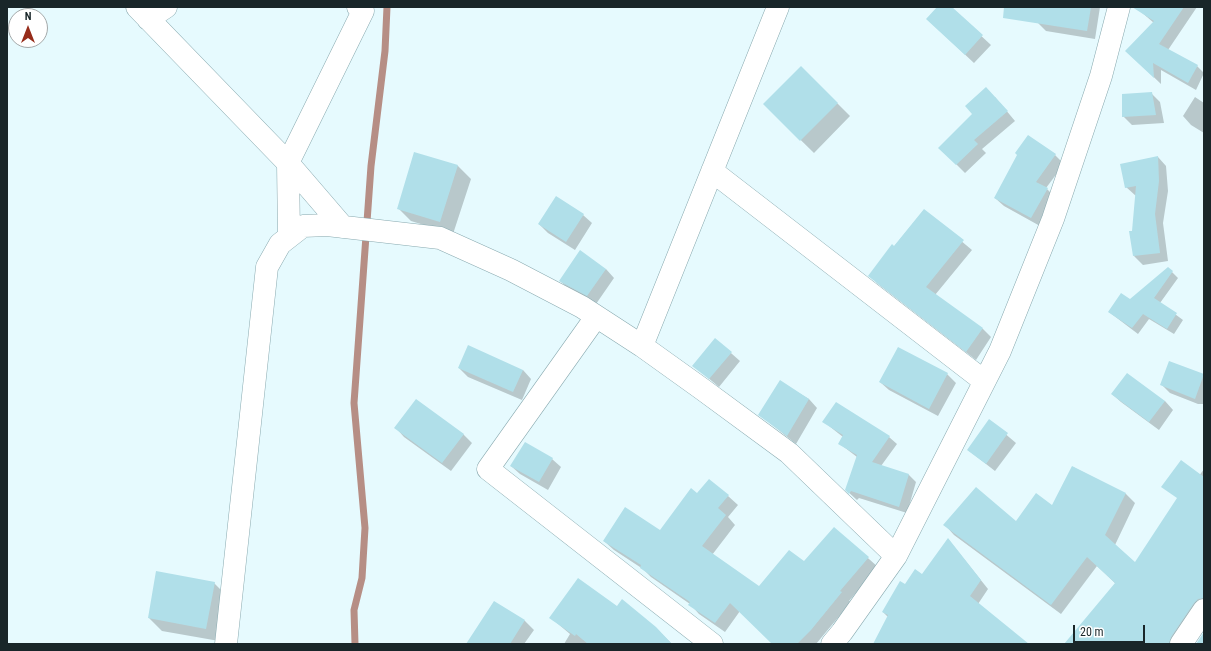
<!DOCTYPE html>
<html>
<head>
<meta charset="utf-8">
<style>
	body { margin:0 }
	#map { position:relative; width:1211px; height:651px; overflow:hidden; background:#e6fafe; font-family:"Roboto Condensed",sans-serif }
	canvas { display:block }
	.frame { position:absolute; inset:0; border:8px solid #192629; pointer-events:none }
	.north { position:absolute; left:8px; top:8px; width:40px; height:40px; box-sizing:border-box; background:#fff; border:1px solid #a3a8a9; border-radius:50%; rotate:0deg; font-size:11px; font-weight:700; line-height:16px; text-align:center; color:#192629 }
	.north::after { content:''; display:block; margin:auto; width:14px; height:18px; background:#962c1a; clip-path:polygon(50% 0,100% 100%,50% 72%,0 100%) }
	.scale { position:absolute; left:1073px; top:625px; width:72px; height:18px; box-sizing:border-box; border:2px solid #192629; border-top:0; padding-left:5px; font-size:12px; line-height:14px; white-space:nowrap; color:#192629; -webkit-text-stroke:3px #fff; paint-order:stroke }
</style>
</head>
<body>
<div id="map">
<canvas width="1211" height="651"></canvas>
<div class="frame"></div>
<div class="north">N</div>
<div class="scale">20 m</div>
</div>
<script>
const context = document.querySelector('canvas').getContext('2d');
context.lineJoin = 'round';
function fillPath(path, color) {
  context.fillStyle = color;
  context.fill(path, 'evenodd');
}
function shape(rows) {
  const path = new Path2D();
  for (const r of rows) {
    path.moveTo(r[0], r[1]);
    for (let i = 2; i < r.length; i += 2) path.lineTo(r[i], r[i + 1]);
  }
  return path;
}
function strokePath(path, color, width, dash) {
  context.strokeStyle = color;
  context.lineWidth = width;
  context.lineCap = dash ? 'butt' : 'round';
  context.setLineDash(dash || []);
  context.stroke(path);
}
const shadow = shape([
	[938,7,950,7,991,45,974,63,927,19],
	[1041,7,1100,7,1095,39,1046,31,1038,23],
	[1143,7,1197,7,1168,50,1197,66,1204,73,1196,90,1161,70,1161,84,1135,59,1154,23,1140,11],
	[801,67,850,116,814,153,764,104],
	[1151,93,1160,102,1164,123,1132,125,1123,116],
	[995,97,1015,121,982,149,986,153,965,173,940,148,974,114],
	[1195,97,1204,103,1204,133,1191,125,1183,116],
	[415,153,458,166,471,179,453,234,411,221,398,208],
	[1055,155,1064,164,1046,188,1056,198,1040,226,1004,206,995,198],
	[1158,157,1166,166,1168,191,1163,223,1168,261,1143,265,1134,256,1133,231,1136,196,1126,187],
	[924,210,972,250,935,295,983,329,991,337,976,360,878,284,870,276],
	[583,215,592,223,575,250,548,233,539,224],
	[1168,268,1178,278,1160,303,1183,320,1174,334,1149,319,1138,334,1109,312,1130,300],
	[606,269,614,278,596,304,569,289,560,281],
	[715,339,740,361,719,387,694,366],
	[1170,362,1204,375,1204,404,1198,404,1170,393,1161,384],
	[459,368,523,370,531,379,522,400,468,377],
	[947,374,956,383,938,416,889,390,880,382],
	[780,382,809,399,817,408,796,444,760,415],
	[1112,394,1165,401,1173,410,1159,430,1121,402],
	[836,403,889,437,897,444,881,466,909,475,916,482,907,513,859,498,857,500,846,490,857,457,840,444,843,437,824,422],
	[990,421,1016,443,995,471,968,450],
	[396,428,463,434,472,443,451,471,404,437],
	[552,459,561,467,548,490,520,474,511,466],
	[1073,467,1126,494,1135,503,1115,545,1136,564,1204,469,1204,612,1182,644,1066,644,1116,584,1097,566,1061,614,954,535,945,525,1017,522,1053,507],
	[697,494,728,496,738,505,728,517,735,525,712,555,759,588,804,563,834,528,878,567,849,601,851,602,816,644,773,644,740,611,725,632,699,614,690,604,651,577,643,569,614,550,604,541,660,531],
	[948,539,988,589,978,604,1027,644,874,644,888,617,883,612,906,585,922,576],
	[214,583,227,596,219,641,162,631,149,618],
	[494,602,525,621,534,630,524,644,467,644],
	[617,607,656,628,672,644,564,644,570,634,551,618]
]);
const stream = shape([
	[355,644,354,610,362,578,365,528,354,403,371,166,385,51,387,7]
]);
const building = shape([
	[937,7,952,7,983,35,965,55,926,19],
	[1004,7,1091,7,1087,31,1003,18],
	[1132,7,1184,7,1159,44,1198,65,1188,83,1153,63,1154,78,1125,51,1154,21],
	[801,66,838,103,800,141,763,104],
	[986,87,1008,111,974,140,978,144,956,165,938,148,972,114,965,106],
	[1152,92,1156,115,1122,117,1122,94],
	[1028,135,1056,154,1036,182,1048,188,1031,218,994,198,1017,155,1015,153],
	[414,152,458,165,440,222,397,209],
	[1158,156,1159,181,1155,214,1160,253,1133,256,1129,231,1132,231,1136,186,1125,188,1120,164],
	[556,196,584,214,566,242,538,224],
	[924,209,964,240,926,287,983,328,966,352,868,276,892,244,894,246],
	[580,250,606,269,587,296,559,281],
	[1168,267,1173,271,1154,298,1177,313,1167,329,1143,314,1132,328,1108,312,1121,293,1130,299],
	[715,338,732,352,709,379,692,366],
	[468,345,523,370,513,392,458,368],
	[898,347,948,373,929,409,879,382],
	[1169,361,1204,374,1195,399,1160,385],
	[1127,373,1165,401,1149,422,1111,394],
	[780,380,809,399,787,436,758,415],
	[416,399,464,434,442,463,394,428],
	[836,402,890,436,872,462,909,474,899,507,851,491,849,494,845,490,857,455,838,444,843,435,822,422],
	[989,419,1008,433,986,464,967,450],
	[525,442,553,458,539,482,510,466],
	[1181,460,1204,477,1204,598,1198,599,1194,603,1171,637,1169,644,1064,644,1115,583,1087,557,1051,605,943,525,976,487,1016,521,1036,493,1052,505,1072,466,1126,493,1105,535,1135,562,1177,498,1161,487],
	[709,479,729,495,718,508,726,515,702,546,759,586,789,550,804,561,834,527,869,557,840,591,842,592,811,630,797,644,772,644,730,603,715,623,688,605,690,602,640,568,641,565,603,541,625,507,660,530,691,488,697,493],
	[948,538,981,580,970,596,1029,644,873,644,888,615,882,612,900,581,905,584,915,569,922,574],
	[156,571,215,582,206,629,148,618],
	[578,578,617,606,622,599,656,627,672,644,588,644,576,634,575,636,549,618],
	[494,601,525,620,510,644,466,644],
	[1204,632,1204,644,1196,644]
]);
const minor = shape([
	[137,7,288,163,289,237],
	[148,19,166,7],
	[712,171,984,381],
	[343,227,288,163,363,11,358,7],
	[596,317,488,469,712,644],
	[642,346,778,7],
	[226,644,267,267,280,244,303,226,327,225,440,238,511,270,582,307,642,346,702,389,789,453,896,556],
	[832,644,842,632,896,556,1000,351,1053,219,1101,76,1119,7],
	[1181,644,1204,610]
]);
fillPath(shadow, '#0003');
strokePath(stream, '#b68e85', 7);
fillPath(building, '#b0dfe9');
strokePath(minor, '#88a9af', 23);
strokePath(minor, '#fff', 22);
</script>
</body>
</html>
